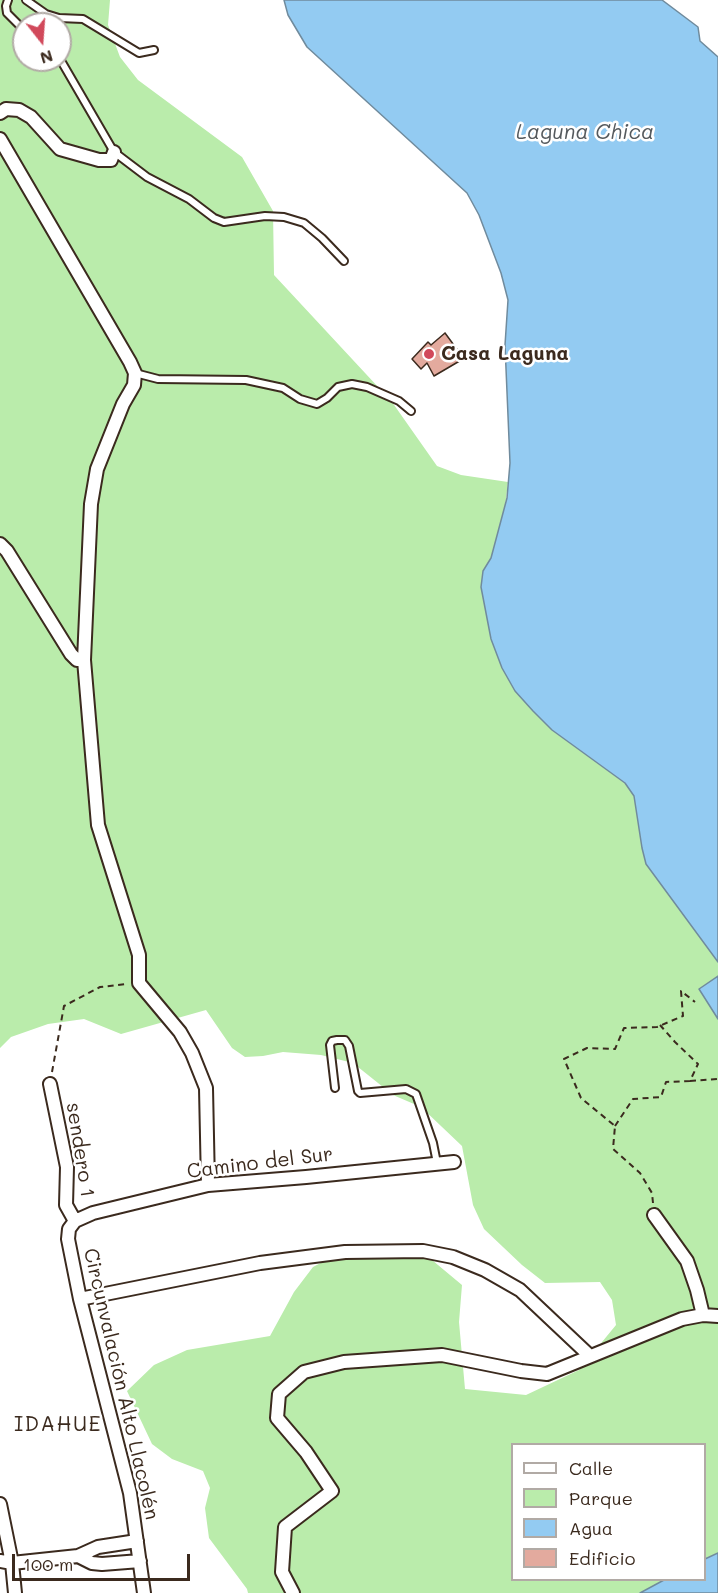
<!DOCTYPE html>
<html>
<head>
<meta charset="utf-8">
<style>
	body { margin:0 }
	#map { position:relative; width:718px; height:1593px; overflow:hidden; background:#fff; font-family:Mali,sans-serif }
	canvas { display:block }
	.legend { position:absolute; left:511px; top:1443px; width:195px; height:138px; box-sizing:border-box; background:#fff; border:2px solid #b1aaa5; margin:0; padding:8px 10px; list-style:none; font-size:18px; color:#3b2a1e }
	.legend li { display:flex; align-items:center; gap:12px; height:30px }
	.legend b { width:30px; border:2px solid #b1aaa5 }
	.north { position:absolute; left:12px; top:12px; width:60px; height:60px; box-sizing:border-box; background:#fff; border:2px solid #b1aaa5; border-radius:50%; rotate:163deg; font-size:16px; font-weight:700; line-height:24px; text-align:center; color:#3b2a1e }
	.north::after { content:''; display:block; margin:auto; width:21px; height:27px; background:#d1495b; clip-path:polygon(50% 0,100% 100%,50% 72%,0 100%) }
	.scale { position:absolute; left:12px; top:1554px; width:178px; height:27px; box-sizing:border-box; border:3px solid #3b2a1e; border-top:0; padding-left:8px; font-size:18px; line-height:21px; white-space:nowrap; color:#3b2a1e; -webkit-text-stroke:4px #fff; paint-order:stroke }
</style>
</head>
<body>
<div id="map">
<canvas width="718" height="1593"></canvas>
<ul class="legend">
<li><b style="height:8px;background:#fff"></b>Calle</li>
<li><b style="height:16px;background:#baecab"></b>Parque</li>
<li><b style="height:16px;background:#93cbf2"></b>Agua</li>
<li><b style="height:16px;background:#e3aa9e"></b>Edificio</li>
</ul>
<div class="north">N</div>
<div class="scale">100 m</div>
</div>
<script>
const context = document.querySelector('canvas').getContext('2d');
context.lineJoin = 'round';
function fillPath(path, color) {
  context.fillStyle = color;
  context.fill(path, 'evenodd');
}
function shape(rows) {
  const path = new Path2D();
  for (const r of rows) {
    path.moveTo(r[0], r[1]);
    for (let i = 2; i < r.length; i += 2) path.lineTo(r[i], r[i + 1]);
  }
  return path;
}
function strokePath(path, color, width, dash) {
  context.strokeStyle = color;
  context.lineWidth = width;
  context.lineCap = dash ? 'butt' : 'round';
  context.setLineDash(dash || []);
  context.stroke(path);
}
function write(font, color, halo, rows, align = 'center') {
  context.font = font + ' Mali,sans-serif';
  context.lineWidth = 5;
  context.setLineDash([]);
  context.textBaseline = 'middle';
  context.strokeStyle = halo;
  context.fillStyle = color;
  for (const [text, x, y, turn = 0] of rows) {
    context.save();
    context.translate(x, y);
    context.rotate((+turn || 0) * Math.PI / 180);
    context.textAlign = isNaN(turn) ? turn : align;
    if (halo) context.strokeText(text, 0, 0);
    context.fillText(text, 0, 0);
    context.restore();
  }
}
const green = shape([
	[0,0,110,0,108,25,120,57,138,80,242,157,273,211,274,275,392,402,437,466,461,475,508,482,504,516,491,558,483,571,515,691,552,730,625,783,634,796,642,848,647,864,718,962,718,976,699,989,718,1019,718,1553,705,1559,704,1444,512,1444,512,1580,664,1580,640,1593,248,1593,247,1589,209,1538,205,1508,210,1488,203,1471,172,1459,152,1444,127,1391,154,1365,187,1350,270,1336,294,1292,313,1267,338,1254,371,1244,414,1245,462,1285,459,1322,465,1389,526,1395,579,1370,616,1325,612,1300,600,1282,545,1283,522,1265,484,1229,473,1205,462,1146,421,1107,393,1095,353,1063,321,1055,283,1052,263,1056,245,1057,232,1048,206,1010,121,1034,84,1019,48,1024,11,1037,0,1048],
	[24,24,60,24,60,60,24,60]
]);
const water = shape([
	[284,0,662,0,698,27,700,41,718,57,718,962,646,864,642,848,634,796,625,783,552,730,533,711,515,691,502,668,491,639,481,587,483,571,491,558,507,498,510,463,505,345,508,300,501,273,479,215,467,193,307,47,288,15,284,0],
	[718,976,718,1019,699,989,718,976],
	[718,1553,718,1593,640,1593,664,1580,704,1580,705,1559,718,1553]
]);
const building = shape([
	[445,333,459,352,463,352,463,359,434,376,427,363,421,369,412,359,428,342,431,345,445,333]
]);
const path = shape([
	[52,1072,64,1006,100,987,127,984],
	[690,1081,718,1079],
	[615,1126,633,1099,661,1097,666,1082,690,1081,698,1064,675,1042,660,1025],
	[653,1203,652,1193,640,1173,613,1149,615,1126,581,1098,564,1059,587,1048,615,1049,624,1028,657,1027,683,1016,681,991,695,1002]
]);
const lane = shape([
	[8,0,6,6,7,13,24,30],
	[26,0,46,14,59,18,83,19,139,53,154,50],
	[60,59,114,152,147,177,189,199,214,218,224,222,265,216,284,217,304,223,322,238,344,261],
	[135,373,158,379,246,380,283,388,300,399,317,404,327,398,338,387,352,384,367,387,399,401,411,411],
	[335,1088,330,1045,332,1041,337,1040,345,1040,349,1046,358,1091,360,1093,406,1089,416,1094,433,1143,437,1163]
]);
const street = shape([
	[0,113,6,109,19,110,31,117,60,149,99,160,111,160,114,152],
	[0,139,130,362,135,373,134,385,123,404,97,469,91,504,84,660,77,660,71,654,7,551,0,544],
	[84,660,98,825,139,955,139,983,180,1032,192,1053,206,1088,208,1185],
	[50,1084,67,1167,66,1205,75,1221],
	[654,1215,687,1261,697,1290,703,1315],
	[80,1299,260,1263,345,1252,423,1251,453,1257,485,1270,520,1290,590,1356],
	[0,1504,12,1563,15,1593],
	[78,1556,92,1563,102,1564,140,1561],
	[0,1561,12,1563,78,1556,98,1547,137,1541],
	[144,1593,130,1493,80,1299,68,1239,69,1229,75,1221,93,1213,208,1185,306,1177,454,1162],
	[293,1593,282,1572,285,1527,332,1491,306,1452,277,1418,279,1394,304,1372,344,1362,442,1355,521,1371,547,1374,682,1319,703,1315,718,1316]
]);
const markers = [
	[429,354,6,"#d1495b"]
];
const poiNames = [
	["Casa Laguna",441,354]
];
const streetNames = [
	["sendero 1",80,1150,81],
	["Camino del Sur",260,1163,-7],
	["Circunvalación Alto Llacolén",121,1384,77]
];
const waterNames = [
	["Laguna Chica",585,133]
];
const neighbourhoodNames = [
	["IDAHUE",58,1425]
];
fillPath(green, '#baecab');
fillPath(water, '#93cbf2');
strokePath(water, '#708b9d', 1.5);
fillPath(building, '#e3aa9e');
strokePath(building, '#3b2a1e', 1.5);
strokePath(lane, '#3b2a1e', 10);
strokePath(street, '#3b2a1e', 16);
strokePath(path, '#3b2a1e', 2, [6, 4.5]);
strokePath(lane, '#fff', 6);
strokePath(street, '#fff', 12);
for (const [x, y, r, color] of markers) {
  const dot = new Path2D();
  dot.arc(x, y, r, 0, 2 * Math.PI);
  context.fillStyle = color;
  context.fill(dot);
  strokePath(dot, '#fff', 2);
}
write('bold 20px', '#3b2a1e', '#fff', poiNames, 'left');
write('20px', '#3b2a1e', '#fff', streetNames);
write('italic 21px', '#555a5e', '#fff', waterNames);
context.letterSpacing = '1.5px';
write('21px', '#3b2a1e', '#fff', neighbourhoodNames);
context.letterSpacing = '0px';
</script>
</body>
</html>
